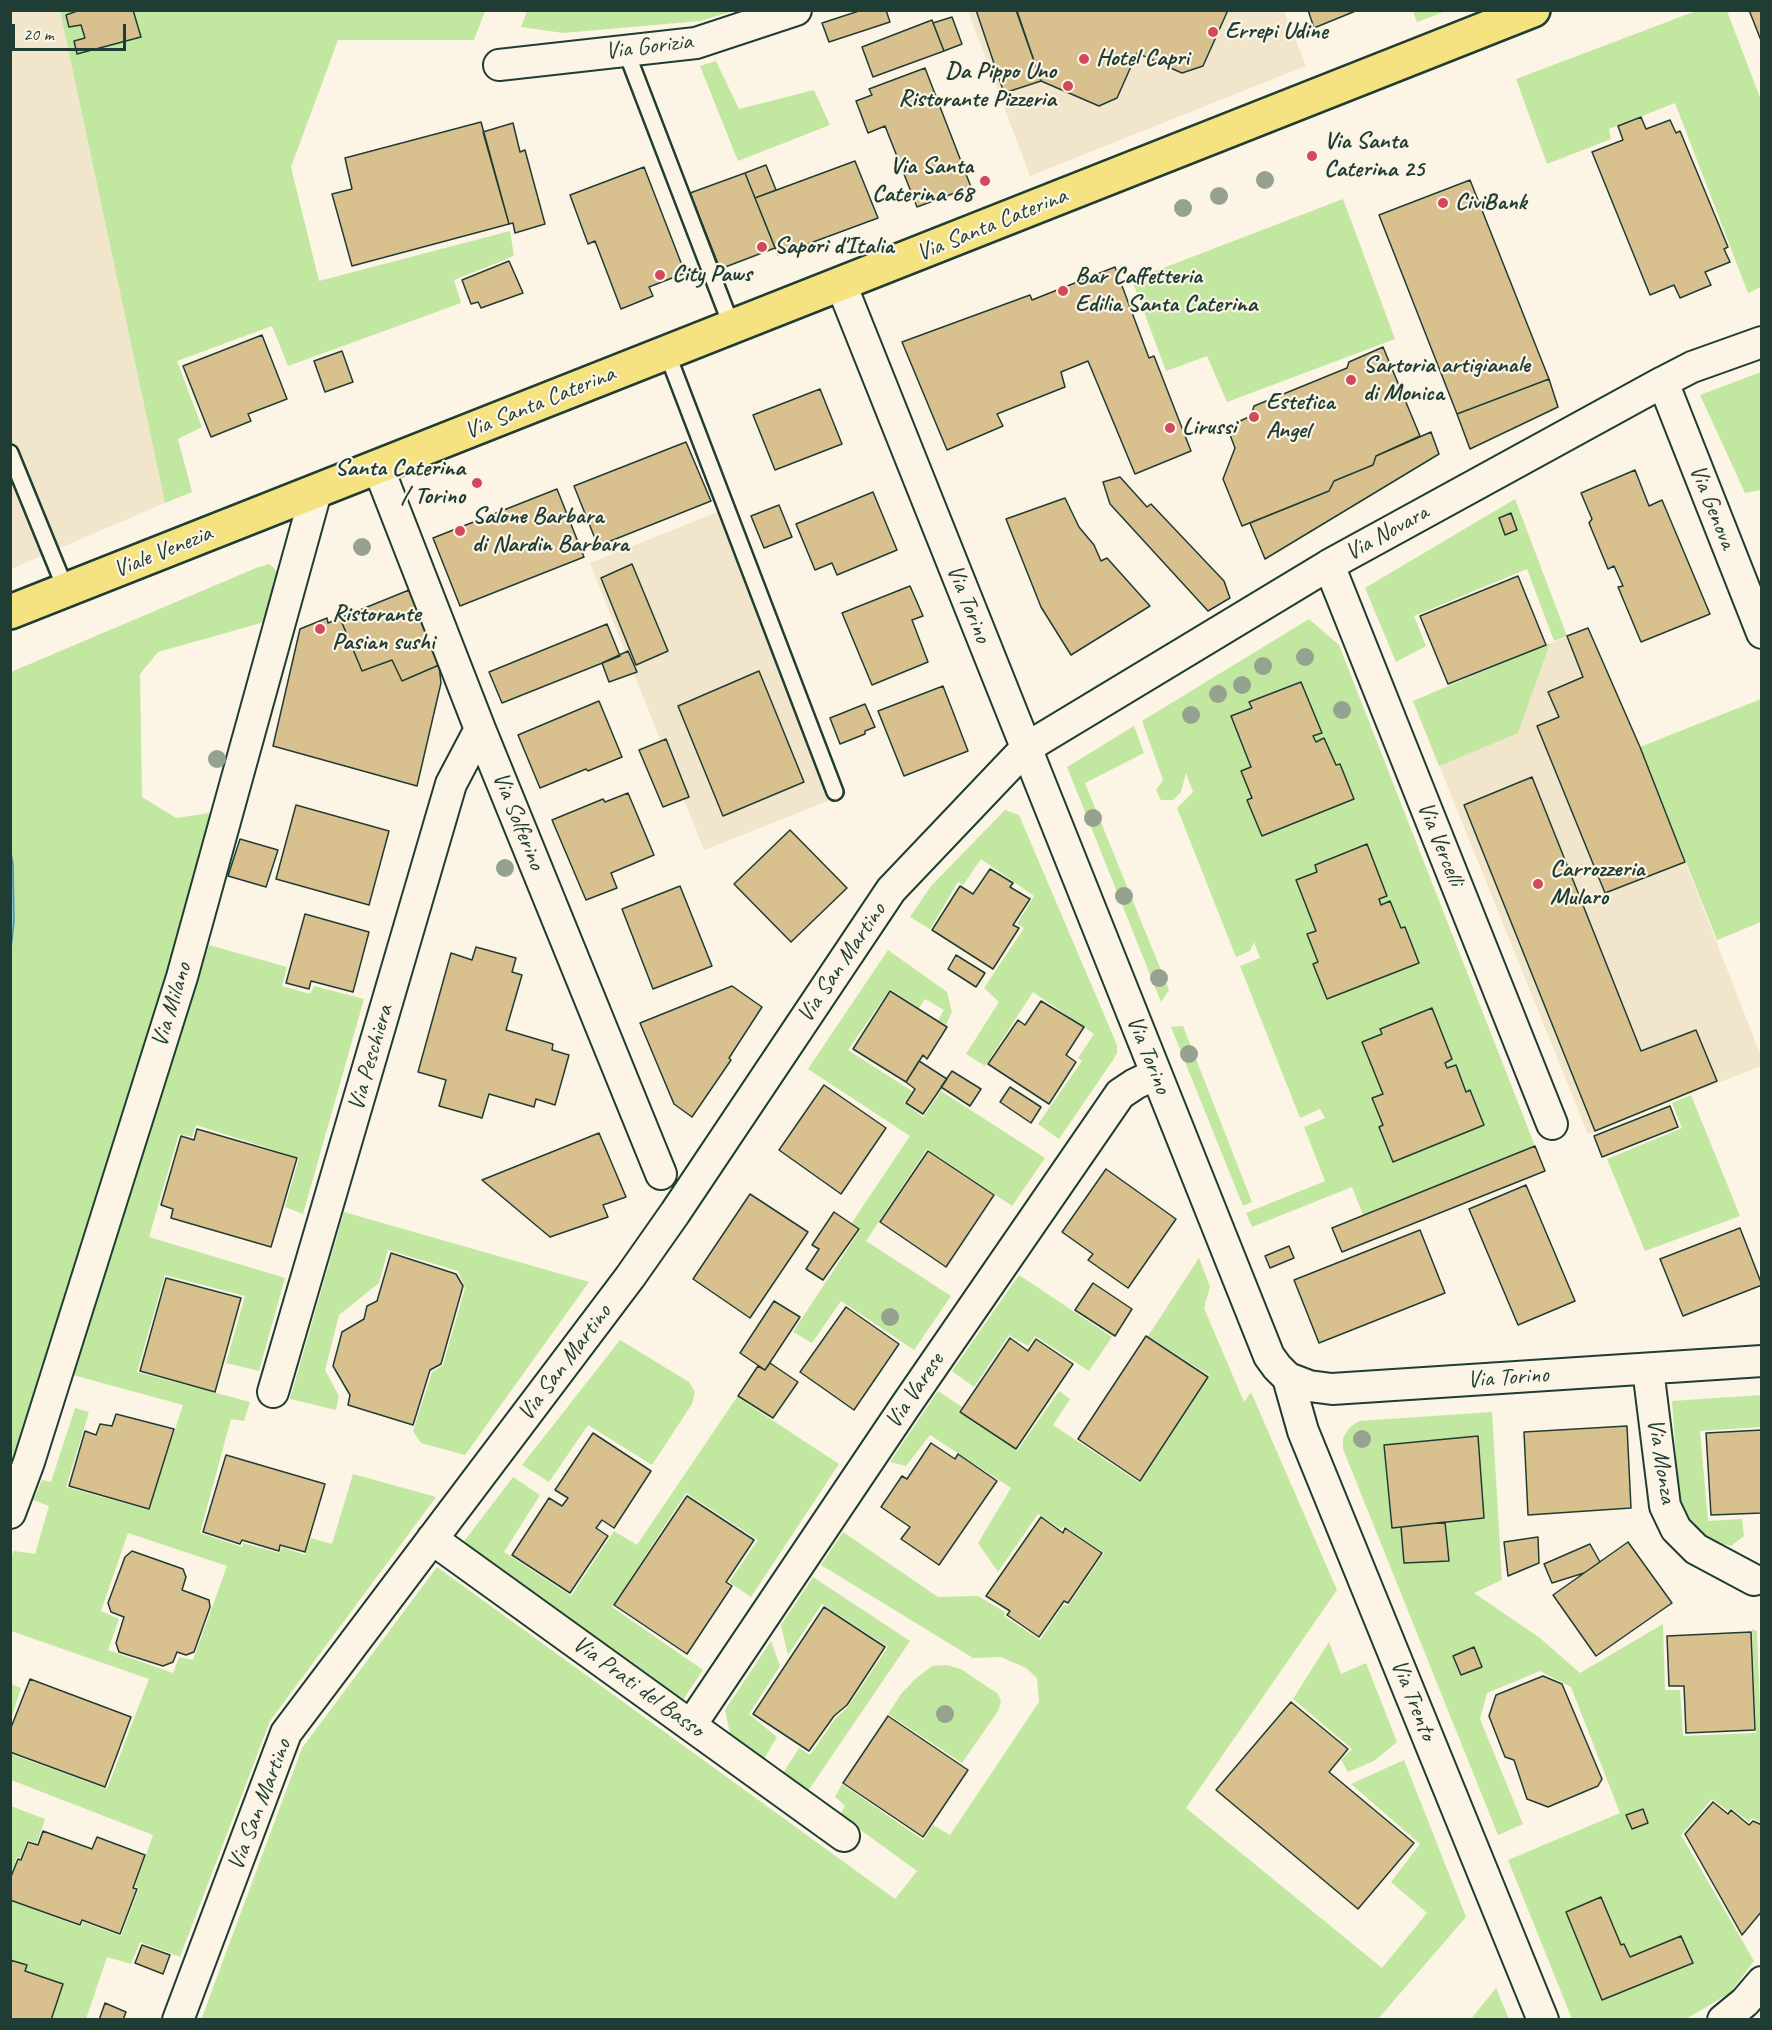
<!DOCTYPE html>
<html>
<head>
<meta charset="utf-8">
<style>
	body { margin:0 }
	#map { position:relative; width:1772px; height:2030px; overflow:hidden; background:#fcf5e5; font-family:Caveat,sans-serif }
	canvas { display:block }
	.frame { position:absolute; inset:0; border:12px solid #1f3d34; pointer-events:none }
	.scale { position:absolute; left:12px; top:24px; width:114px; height:27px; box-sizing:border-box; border:3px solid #1f3d34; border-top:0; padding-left:8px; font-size:18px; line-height:21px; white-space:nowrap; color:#1f3d34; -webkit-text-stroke:4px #fcf5e5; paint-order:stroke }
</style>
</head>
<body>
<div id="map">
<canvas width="1772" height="2030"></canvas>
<div class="frame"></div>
<div class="scale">20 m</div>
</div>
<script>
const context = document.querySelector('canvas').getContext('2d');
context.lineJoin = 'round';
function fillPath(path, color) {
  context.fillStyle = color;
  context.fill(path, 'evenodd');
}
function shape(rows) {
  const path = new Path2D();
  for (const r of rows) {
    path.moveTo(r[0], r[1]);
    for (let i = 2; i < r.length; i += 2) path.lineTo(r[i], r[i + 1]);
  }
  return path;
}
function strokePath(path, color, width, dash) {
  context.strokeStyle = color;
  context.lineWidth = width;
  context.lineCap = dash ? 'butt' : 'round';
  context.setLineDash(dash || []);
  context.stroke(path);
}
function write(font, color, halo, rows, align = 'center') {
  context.font = font + ' Caveat,sans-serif';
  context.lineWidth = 4.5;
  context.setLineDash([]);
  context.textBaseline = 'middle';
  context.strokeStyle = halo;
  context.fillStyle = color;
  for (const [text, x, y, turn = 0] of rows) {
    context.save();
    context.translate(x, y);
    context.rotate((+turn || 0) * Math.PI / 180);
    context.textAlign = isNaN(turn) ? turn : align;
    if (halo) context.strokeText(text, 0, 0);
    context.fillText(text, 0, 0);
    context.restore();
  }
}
const built = shape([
	[11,11,60,11,165,503,11,569],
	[968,11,1284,11,1306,66,1030,176],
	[732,506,846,794,704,850,590,563],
	[1588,628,1640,747,1761,1056,1761,1066,1588,1134,1413,701]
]);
const green = shape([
	[60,11,485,11,474,40,338,40,291,167,319,281,510,231,514,256,454,280,461,303,288,366,272,326,177,361,202,427,178,439,192,492,165,503],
	[527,11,527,10,734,11,700,21,563,33,521,27],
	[1413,11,1446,11,1417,22],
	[1696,11,1727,11,1761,100,1761,287,1748,293,1675,103,1609,129,1611,139,1547,164,1516,79],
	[716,61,739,109,814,90,830,125,738,161,700,66],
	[1343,199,1395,339,1227,402,1207,356,1166,371,1132,280],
	[1761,372,1761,490,1745,493,1700,395],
	[1515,499,1567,636,1554,641,1527,569,1414,616,1426,646,1396,662,1365,588],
	[269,564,273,567,279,575,268,621,158,652,140,674,142,797,176,818,217,812,144,1053,11,1474,10,949,14,922,13,864,10,853,11,672,256,568],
	[1309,619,1339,645,1535,1146,1363,1215,1352,1187,1252,1227,1246,1213,1325,1181,1304,1127,1325,1118,1320,1109,1300,1118,1240,966,1260,958,1254,942,1250,951,1236,957,1177,808,1193,792,1186,773,1181,792,1173,800,1161,800,1156,790,1163,780,1142,721],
	[1550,643,1518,733,1439,766,1413,701],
	[1761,699,1761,922,1717,940,1640,747],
	[1134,726,1144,753,1085,783,1169,990,1161,1002,1067,767],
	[1005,810,1019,815,1117,1045,1117,1053,1113,1060,1059,1139,1038,1124,1082,1061,1078,1058,1094,1034,1033,992,985,1066,966,1054,999,1002,984,988,1024,928,1017,924,1034,896,981,859,963,885,958,882,930,929,910,917,931,886],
	[209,945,287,967,282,986,310,994,314,986,364,999,303,1214,285,1207,299,1158,196,1125,192,1137,179,1134,149,1237,285,1278,259,1371,226,1363,245,1296,165,1275,137,1372,250,1402,244,1421,231,1419,200,1533,242,1547,243,1543,279,1553,282,1547,305,1555,311,1538,332,1544,353,1474,436,1497,270,1721,180,1957,140,1942,131,1964,107,1957,86,2019,11,2019,11,1901,81,1927,83,1922,121,1936,139,1888,135,1886,153,1835,11,1780,11,1754,107,1789,149,1679,11,1631,10,1561,14,1551,35,1554,49,1506,33,1500,42,1480,51,1482,75,1408,89,1412,66,1487,149,1510,183,1405,73,1375],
	[128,1533,227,1566,193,1660,179,1657,173,1673,108,1650,119,1619,101,1611],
	[888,950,947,992,952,1012,946,1025,938,1020,944,1010,925,999,919,1008,890,989,848,1050,912,1091,904,1103,923,1117,941,1091,1045,1158,1012,1206,927,1149,866,1241,951,1296,914,1350,841,1301,812,1343,793,1332,860,1230,851,1224,910,1136,808,1069],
	[1183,1026,1252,1202,1243,1206,1171,1027],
	[1691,1095,1740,1216,1645,1251,1607,1159,1682,1128,1672,1103],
	[344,1212,589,1282,465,1455,421,1443,413,1431,432,1372,443,1365,465,1288,458,1271,388,1250,379,1283,339,1315,325,1370,339,1396,336,1410,290,1399],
	[1199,1258,1210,1287,1204,1308,1244,1402,1251,1392,1337,1590,1186,1808,1382,1968,1427,1913,1391,1882,1420,1844,1351,1784,1404,1760,1466,1917,1378,2019,201,2020,302,1748,437,1567,895,1899,917,1871,840,1815,845,1806,835,1797,842,1784,923,1840,933,1825,950,1835,1039,1702,1037,1678,1026,1668,1001,1657,973,1658,821,1565,843,1532,938,1597,978,1596,1005,1612,1004,1616,1040,1640,1064,1604,1068,1606,1104,1553,1064,1526,1061,1529,1038,1514,998,1572,978,1543,1011,1488,930,1435,906,1466,890,1462,938,1391,962,1407,958,1412,1017,1451,1059,1391,1070,1399,1053,1425,1140,1483,1210,1376,1148,1336],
	[1019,1275,1112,1337,1089,1371,1035,1336,1028,1346,1009,1335,974,1387,952,1371],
	[620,1340,689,1382,695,1392,692,1404,652,1465,588,1425,549,1482,522,1465],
	[1761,1395,1761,1427,1700,1431,1708,1521,1742,1519,1744,1536,1731,1546,1707,1540,1680,1512,1672,1401],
	[737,1397,839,1464,751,1597,729,1582,758,1540,686,1493,612,1607,703,1670,683,1700,462,1544,513,1477,540,1495,504,1552,571,1596,614,1531,637,1545],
	[1492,1412,1502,1580,1474,1593,1540,1638,1580,1673,1663,1624,1665,1690,1680,1690,1683,1736,1756,1733,1752,1629,1757,1631,1761,1734,1761,1823,1752,1818,1749,1822,1731,1808,1728,1811,1712,1799,1681,1835,1754,1961,1730,1993,1686,2019,1572,2019,1508,1860,1620,1813,1571,1687,1540,1671,1487,1693,1480,1719,1523,1824,1498,1835,1343,1449,1343,1438,1349,1428,1359,1421],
	[813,1577,910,1641,808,1791,783,1773,799,1748,810,1755,835,1719,847,1708,888,1647,822,1604,788,1655,781,1625],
	[771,1641,780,1666,749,1714,777,1737,764,1759,730,1734,725,1710],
	[1329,1642,1341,1674,1366,1663,1397,1742,1374,1761,1348,1772,1341,1760,1352,1749,1293,1699],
	[946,1665,961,1669,998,1694,1001,1701,998,1711,962,1763,888,1714,901,1694,915,1679,932,1666],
	[11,1684,21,1688,11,1719],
	[11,1806,45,1819,37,1843,27,1840,21,1858,17,1857,11,1875],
	[1496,1988,1509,2019,1470,2019,1471,2019]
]);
const water = shape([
	[11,853,13,864,14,922,11,949,11,853]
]);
const building = shape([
	[80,10,133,10,141,37,77,54,74,41,85,38,81,25,69,27,66,15,80,10],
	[862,10,886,10,890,22,829,42,822,23,862,10],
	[976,10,1016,10,1041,81,1004,93,976,10],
	[1019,10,1228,10,1203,66,1182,73,1137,53,1117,98,1099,106,1041,81,1017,11,1019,10],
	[1308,10,1358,10,1314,28,1308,10],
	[1749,10,1762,10,1762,43,1749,10],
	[952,17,962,44,944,51,933,23,952,17],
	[932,20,944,51,873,77,862,47,932,20],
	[925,68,971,187,917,207,885,126,868,133,856,101,872,95,869,89,925,68],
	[1641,117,1646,129,1670,120,1676,133,1680,131,1728,247,1724,249,1730,262,1705,272,1711,285,1680,298,1674,285,1650,295,1592,152,1623,140,1618,126,1641,117],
	[481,122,509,224,352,266,332,194,352,189,345,158,481,122],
	[513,123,520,152,525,150,545,224,515,233,513,223,509,224,483,132,513,123],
	[855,161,878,218,778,255,755,198,855,161],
	[766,165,776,190,755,198,745,173,766,165],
	[644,167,685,273,649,287,653,296,621,309,595,241,588,244,570,195,644,167],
	[745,173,775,248,720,269,690,193,745,173],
	[1470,180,1549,379,1457,414,1379,215,1470,180],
	[509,261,523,293,481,308,478,302,471,304,462,280,509,261],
	[1115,267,1149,358,1154,356,1191,451,1135,474,1088,361,1061,372,1065,387,997,414,1003,426,947,450,902,342,1030,295,1032,300,1115,267],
	[262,335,287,399,248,414,251,421,211,437,183,366,262,335],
	[1383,347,1420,436,1376,456,1373,465,1334,481,1329,491,1242,526,1223,479,1235,448,1227,427,1251,416,1254,406,1347,368,1349,362,1383,347],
	[342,351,353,382,325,392,314,361,342,351],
	[1549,379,1558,407,1470,449,1457,414,1549,379],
	[820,389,842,444,775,470,753,415,820,389],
	[1431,432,1439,454,1265,559,1250,523,1329,491,1334,481,1373,465,1376,456,1431,432],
	[686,442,711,501,598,546,574,486,686,442],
	[1635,470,1649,506,1662,500,1710,614,1641,642,1618,587,1623,586,1614,566,1608,569,1589,523,1592,519,1581,493,1635,470],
	[1120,477,1147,507,1151,504,1224,581,1230,598,1208,611,1110,504,1103,482,1120,477],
	[557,489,584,557,460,606,433,538,557,489],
	[873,492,897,550,837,575,832,563,815,570,796,524,873,492],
	[1065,498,1079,527,1094,545,1101,561,1107,558,1150,606,1071,655,1041,607,1006,519,1065,498],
	[779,505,792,537,764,548,751,516,779,505],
	[1511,513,1517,530,1505,535,1499,518,1511,513],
	[632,564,668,651,636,665,601,578,632,564],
	[1518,576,1546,645,1448,684,1420,616,1518,576],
	[910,586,923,616,912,620,928,662,872,685,842,613,910,586],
	[409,590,439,665,402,681,392,660,362,671,340,618,409,590],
	[327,618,328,623,340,618,362,671,392,660,402,681,439,665,441,683,417,786,273,746,300,629,327,618],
	[607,624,620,656,502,703,489,672,607,624],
	[1588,628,1640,747,1685,862,1605,893,1537,726,1559,717,1548,692,1583,677,1567,636,1588,628],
	[628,651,637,672,609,682,602,663,628,651],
	[759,671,804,782,723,816,678,706,759,671],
	[1301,682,1322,733,1313,736,1316,742,1324,738,1336,765,1340,764,1354,799,1262,836,1247,800,1252,798,1241,771,1251,767,1231,716,1252,708,1249,702,1301,682],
	[943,686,968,751,904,776,878,711,943,686],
	[599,701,622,757,588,771,586,769,540,788,518,735,599,701],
	[865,704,875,727,865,731,865,734,840,744,830,718,865,704],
	[666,739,689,797,663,807,639,750,666,739],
	[1532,777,1641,1051,1696,1030,1717,1081,1595,1131,1464,805,1532,777],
	[628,793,654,855,611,873,617,888,586,900,552,820,603,799,605,802,628,793],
	[296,805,389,831,369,905,276,879,296,805],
	[790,830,847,888,791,942,734,884,790,830],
	[240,839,278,850,266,887,228,876,240,839],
	[1367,844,1387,896,1379,899,1381,905,1390,901,1401,928,1405,927,1419,963,1327,999,1313,964,1318,962,1307,934,1316,931,1296,880,1317,872,1315,865,1367,844],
	[990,869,1013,883,1010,887,1030,899,1013,925,1019,928,993,969,932,930,960,886,973,894,990,869],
	[680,886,712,966,653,989,622,909,680,886],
	[305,914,369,932,353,992,311,981,309,989,286,983,305,914],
	[476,947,516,958,512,972,522,975,506,1030,553,1044,552,1050,569,1055,555,1105,536,1099,534,1107,489,1094,482,1118,439,1106,446,1080,418,1072,451,953,472,960,476,947],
	[956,955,985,973,976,987,948,969,956,955],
	[732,986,762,1007,729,1058,731,1060,692,1117,674,1104,640,1023,732,986],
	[890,991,947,1027,927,1059,923,1055,906,1082,853,1049,890,991],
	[1041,1001,1084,1027,1066,1055,1076,1062,1049,1104,988,1064,1018,1020,1025,1025,1041,1001],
	[1432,1008,1452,1059,1445,1063,1447,1068,1456,1065,1466,1092,1470,1090,1484,1125,1393,1162,1379,1127,1383,1125,1372,1098,1383,1094,1362,1042,1382,1034,1380,1029,1432,1008],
	[919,1061,947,1079,923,1114,906,1103,915,1089,906,1082,919,1061],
	[952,1071,981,1089,970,1106,941,1087,952,1071],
	[824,1085,886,1128,841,1194,779,1150,824,1085],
	[1010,1087,1041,1107,1031,1123,1000,1102,1010,1087],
	[1670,1106,1678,1127,1602,1157,1594,1136,1670,1106],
	[197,1129,297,1158,271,1247,171,1218,173,1209,161,1205,181,1136,194,1140,197,1129],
	[599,1133,626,1197,603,1205,608,1217,550,1237,482,1180,599,1133],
	[1535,1146,1545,1171,1342,1252,1332,1228,1535,1146],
	[928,1151,994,1195,946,1267,880,1222,928,1151],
	[1106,1169,1176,1219,1128,1288,1088,1260,1093,1254,1062,1232,1106,1169],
	[1526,1185,1575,1301,1518,1325,1469,1209,1526,1185],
	[750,1194,808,1232,750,1318,693,1279,750,1194],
	[834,1212,859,1229,823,1280,806,1269,819,1249,812,1245,834,1212],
	[1740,1228,1762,1285,1683,1316,1660,1259,1740,1228],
	[1420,1230,1445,1293,1319,1343,1294,1280,1420,1230],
	[1289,1246,1294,1258,1270,1268,1265,1256,1289,1246],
	[391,1253,456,1274,463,1286,441,1364,430,1370,413,1425,348,1405,350,1395,333,1366,342,1332,364,1319,367,1306,377,1301,391,1253],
	[166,1278,241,1298,215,1392,140,1371,166,1278],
	[1093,1283,1132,1309,1115,1336,1075,1310,1093,1283],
	[774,1301,800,1317,765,1370,740,1353,774,1301],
	[846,1307,899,1344,854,1410,800,1372,846,1307],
	[1146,1336,1208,1377,1140,1481,1078,1439,1146,1336],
	[1010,1338,1028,1351,1036,1339,1073,1364,1016,1449,960,1412,1010,1338],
	[770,1363,798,1382,773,1418,738,1396,758,1366,765,1370,770,1363],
	[116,1414,174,1429,149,1509,69,1486,85,1431,96,1435,100,1424,112,1426,116,1414],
	[1627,1426,1631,1508,1528,1515,1524,1432,1627,1426],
	[1762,1430,1762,1513,1711,1515,1706,1433,1762,1430],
	[593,1433,651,1471,614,1528,602,1520,596,1528,608,1536,570,1593,512,1555,549,1498,562,1506,568,1498,555,1490,593,1433],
	[1478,1436,1484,1518,1392,1528,1384,1445,1478,1436],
	[931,1443,955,1459,958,1454,997,1481,939,1565,901,1539,910,1527,881,1507,902,1476,907,1479,931,1443],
	[226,1455,325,1484,305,1552,280,1545,279,1551,242,1540,240,1544,203,1532,226,1455],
	[687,1496,754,1540,726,1582,732,1586,687,1654,614,1605,687,1496],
	[1041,1517,1063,1533,1065,1528,1102,1553,1068,1603,1064,1601,1039,1637,1007,1615,1010,1611,986,1596,1041,1517],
	[1445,1522,1449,1561,1404,1563,1401,1527,1445,1522],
	[1538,1537,1539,1563,1508,1576,1504,1542,1538,1537],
	[1628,1542,1672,1603,1596,1656,1553,1595,1628,1542],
	[1590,1544,1600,1562,1584,1573,1552,1583,1544,1564,1590,1544],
	[132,1551,183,1569,186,1577,182,1590,209,1600,210,1607,194,1652,186,1655,177,1652,173,1662,163,1666,119,1652,116,1643,124,1617,111,1612,108,1603,125,1557,132,1551],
	[824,1607,885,1647,847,1705,834,1716,809,1751,753,1714,824,1607],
	[1751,1632,1755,1730,1686,1733,1684,1686,1669,1686,1667,1636,1751,1632],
	[1474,1647,1482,1667,1461,1675,1453,1656,1474,1647],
	[1543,1676,1562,1684,1602,1779,1598,1786,1548,1807,1527,1799,1514,1760,1505,1757,1489,1716,1496,1695,1543,1676],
	[30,1679,131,1717,105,1787,10,1752,10,1730,30,1679],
	[1291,1702,1348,1749,1329,1772,1414,1843,1358,1909,1216,1790,1291,1702],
	[888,1716,968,1770,923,1837,843,1783,888,1716],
	[1713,1802,1728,1814,1731,1810,1749,1825,1753,1821,1762,1825,1762,1911,1742,1935,1685,1834,1713,1802],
	[1643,1809,1648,1823,1632,1829,1626,1815,1643,1809],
	[43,1831,92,1849,97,1837,145,1855,133,1888,137,1889,120,1934,82,1920,80,1925,10,1900,10,1879,18,1859,21,1860,28,1842,38,1845,43,1831],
	[1601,1897,1621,1945,1624,1944,1630,1957,1681,1936,1693,1963,1602,2000,1566,1912,1601,1897],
	[142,1945,170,1955,163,1974,135,1963,142,1945],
	[10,1960,27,1965,25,1971,63,1984,51,2020,10,2020,10,1960],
	[105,2003,126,2012,123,2020,99,2020,105,2003]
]);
const lane = shape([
	[626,51,732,327],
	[667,353,835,792],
	[10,453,66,590]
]);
const street = shape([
	[499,65,696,43,796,10],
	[841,284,1269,1356,1277,1367,1288,1378,1309,1386,1332,1389,1762,1361],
	[1663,382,1762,633],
	[378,467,480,729,661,1174],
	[1329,565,1552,1124],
	[1648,1369,1665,1506,1676,1529,1696,1549,1754,1580],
	[1288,1378,1303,1431,1543,2020],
	[273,1392,451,784,480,729],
	[10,1513,29,1462,182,977,316,492],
	[432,1539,844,1836],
	[691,1725,906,1405,1120,1094,1135,1084,1156,1074],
	[178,2020,286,1733,630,1277,675,1213,891,890,1026,748,1329,565,1663,382,1692,367,1762,342],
	[1723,2020,1745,2002,1762,1982]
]);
const primary = shape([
	[10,612,1533,10]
]);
const trees = [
	[1265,180],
	[1219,196],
	[1183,208],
	[362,547],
	[1305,657],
	[1263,666],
	[1242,685],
	[1218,694],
	[1342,710],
	[1191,715],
	[217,759],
	[1093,818],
	[505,868],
	[1124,896],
	[1159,978],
	[1189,1054],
	[890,1317],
	[1362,1439],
	[945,1714]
];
const markers = [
	[1213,32,6,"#d1495b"],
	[1084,59,6,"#d1495b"],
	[1068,86,6,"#d1495b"],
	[1312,156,6,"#d1495b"],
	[985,181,6,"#d1495b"],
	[1443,203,6,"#d1495b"],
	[762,247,6,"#d1495b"],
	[660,275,6,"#d1495b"],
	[1063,291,6,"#d1495b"],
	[1351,380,6,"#d1495b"],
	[1254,417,6,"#d1495b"],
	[1170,428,6,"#d1495b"],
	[477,483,6,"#d1495b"],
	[460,531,6,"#d1495b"],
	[320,629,6,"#d1495b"],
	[1538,884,6,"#d1495b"]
];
const poiNames = [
	["Errepi Udine",1225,32],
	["Hotel Capri",1096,59],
	["Da Pippo Uno",1056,72,"right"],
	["Ristorante Pizzeria",1056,100,"right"],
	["Via Santa",1324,142],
	["Caterina 25",1324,170],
	["Via Santa",973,167,"right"],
	["Caterina 68",973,195,"right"],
	["CiviBank",1455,203],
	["Sapori d'Italia",774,247],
	["City Paws",672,275],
	["Bar Caffetteria",1075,277],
	["Edilia Santa Caterina",1075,305],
	["Sartoria artigianale",1363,366],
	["di Monica",1363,394],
	["Estetica",1266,403],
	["Angel",1266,431],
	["Lirussi",1182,428],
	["Santa Caterina",465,469,"right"],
	["/ Torino",465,497,"right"],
	["Salone Barbara",472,517],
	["di Nardin Barbara",472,545],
	["Ristorante",332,615],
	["Pasian sushi",332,643],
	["Carrozzeria",1550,870],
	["Mularo",1550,898]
];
const streetNames = [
	["Via Gorizia",649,47,-7],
	["Via Santa Caterina",992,225,-22],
	["Via Santa Caterina",540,403,-22],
	["Via Genova",1712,507,68],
	["Via Novara",1387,533,-29],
	["Viale Venezia",163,552,-22],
	["Via Torino",968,604,68],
	["Via Solferino",518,821,68],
	["Via Vercelli",1440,844,68],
	["Via San Martino",842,963,-56],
	["Via Milano",172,1005,-73],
	["Via Torino",1148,1055,68],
	["Via Peschiera",371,1058,-74],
	["Via San Martino",565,1363,-53],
	["Via Torino",1508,1378,-4],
	["Via Varese",915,1391,-56],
	["Via Monza",1661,1461,81],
	["Via Prati del Basso",638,1687,36],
	["Via Trento",1413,1700,68],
	["Via San Martino",260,1805,-69]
];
fillPath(built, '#f1e5cb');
fillPath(green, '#c2e7a1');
fillPath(water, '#82c9e3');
strokePath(water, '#5a919d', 1.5);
fillPath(building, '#d8c08f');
strokePath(building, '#1f3d34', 1.5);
strokePath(lane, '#1f3d34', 20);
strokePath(street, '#1f3d34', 34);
strokePath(primary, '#1f3d34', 38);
strokePath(lane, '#fcf5e5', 15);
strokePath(street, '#fcf5e5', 30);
strokePath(primary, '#f5e381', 33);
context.fillStyle = '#95a290';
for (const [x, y] of trees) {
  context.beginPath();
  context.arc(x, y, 9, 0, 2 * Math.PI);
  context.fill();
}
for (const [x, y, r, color] of markers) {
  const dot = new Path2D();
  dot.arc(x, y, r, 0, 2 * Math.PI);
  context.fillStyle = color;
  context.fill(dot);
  strokePath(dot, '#fcf5e5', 2);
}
write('bold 24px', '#1f3d34', '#fcf5e5', poiNames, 'left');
write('24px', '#1f3d34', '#fcf5e5', streetNames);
</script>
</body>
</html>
